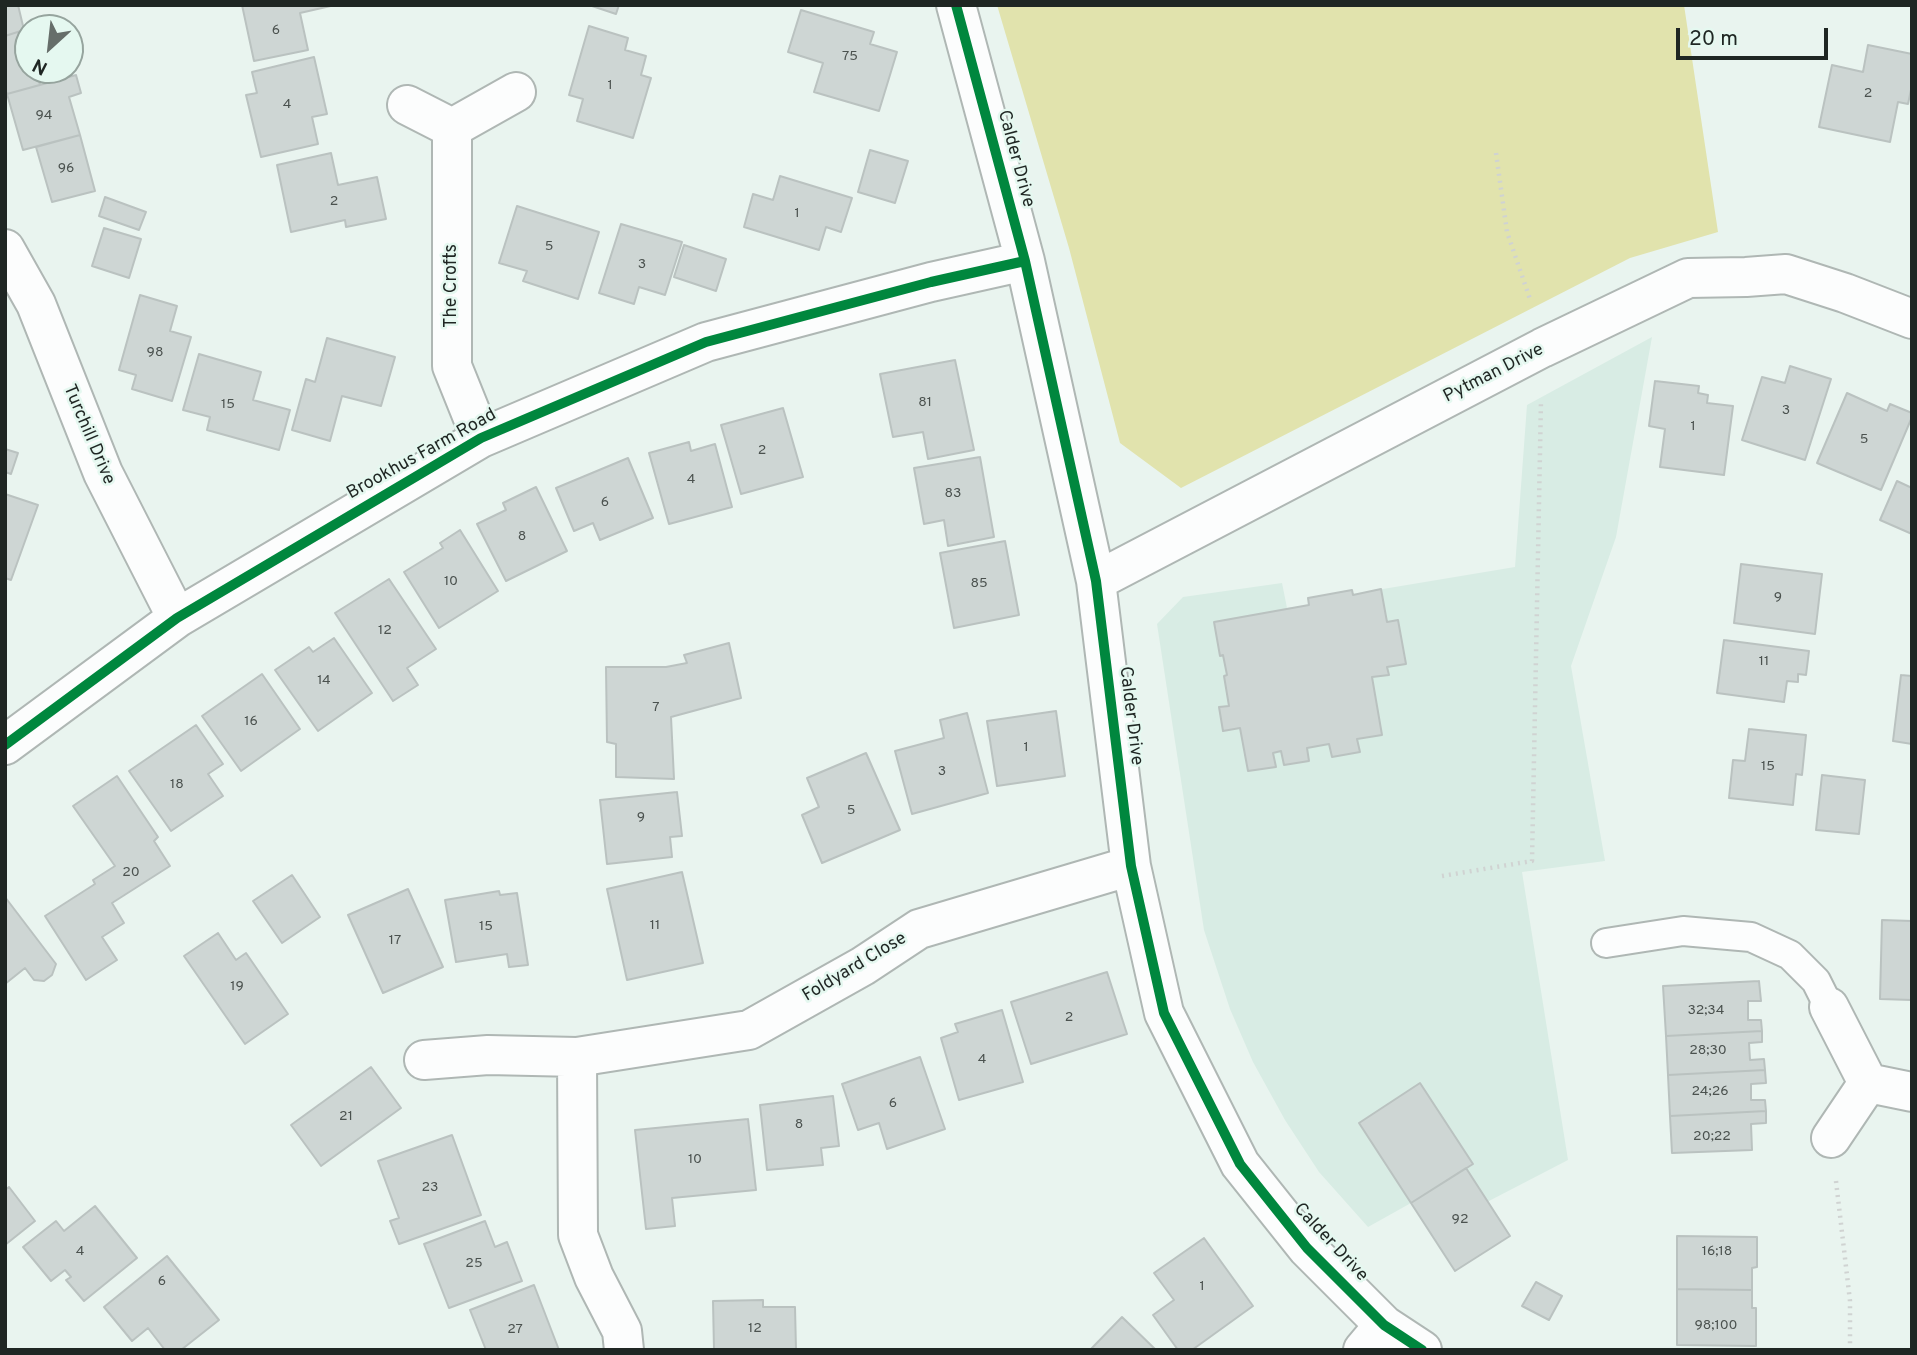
<!DOCTYPE html>
<html>
<head>
<meta charset="utf-8">
<style>
	body { margin:0 }
	#map { position:relative; width:1917px; height:1355px; overflow:hidden; background:#e9f4ef; font-family:Overpass,sans-serif }
	canvas { display:block }
	.frame { position:absolute; inset:0; border:7px solid #1f2623; pointer-events:none }
	.north { position:absolute; left:14px; top:14px; width:70px; height:70px; box-sizing:border-box; background:#e5f8f0; border:2px solid #96a49e; border-radius:50%; rotate:207deg; font-size:19px; font-weight:700; line-height:28px; text-align:center; color:#1f2623 }
	.north::after { content:''; display:block; margin:auto; width:24px; height:32px; background:#666e6a; clip-path:polygon(50% 0,100% 100%,50% 72%,0 100%) }
	.scale { position:absolute; left:1676px; top:28px; width:152px; height:32px; box-sizing:border-box; border:4px solid #1f2623; border-top:0; padding-left:9px; font-size:21px; line-height:24px; white-space:nowrap; color:#1f2623; -webkit-text-stroke:5px #e5f8f0; paint-order:stroke }
</style>
</head>
<body>
<div id="map">
<canvas width="1917" height="1355"></canvas>
<div class="frame"></div>
<div class="north">N</div>
<div class="scale">20 m</div>
</div>
<script>
const context = document.querySelector('canvas').getContext('2d');
context.lineJoin = 'round';
function fillPath(path, color) {
  context.fillStyle = color;
  context.fill(path, 'evenodd');
}
function shape(rows) {
  const path = new Path2D();
  for (const r of rows) {
    path.moveTo(r[0], r[1]);
    for (let i = 2; i < r.length; i += 2) path.lineTo(r[i], r[i + 1]);
  }
  return path;
}
function strokePath(path, color, width, dash) {
  context.strokeStyle = color;
  context.lineWidth = width;
  context.lineCap = dash ? 'butt' : 'round';
  context.setLineDash(dash || []);
  context.stroke(path);
}
function write(font, color, halo, rows, align = 'center') {
  context.font = font + ' Overpass,sans-serif';
  context.lineWidth = 5;
  context.setLineDash([]);
  context.textBaseline = 'middle';
  context.strokeStyle = halo;
  context.fillStyle = color;
  for (const [text, x, y, turn = 0] of rows) {
    context.save();
    context.translate(x, y);
    context.rotate((+turn || 0) * Math.PI / 180);
    context.textAlign = isNaN(turn) ? turn : align;
    if (halo) context.strokeText(text, 0, 0);
    context.fillText(text, 0, 0);
    context.restore();
  }
}
const built = shape([
	[1652,337,1616,537,1571,666,1605,861,1522,872,1568,1160,1487,1202,1411,1203,1368,1227,1319,1172,1285,1120,1253,1062,1230,1009,1204,930,1157,624,1183,597,1282,583,1287,608,1309,605,1308,598,1352,590,1353,594,1515,567,1527,405]
]);
const green = shape([
	[997,5,1684,5,1718,232,1630,258,1181,488,1120,443,1069,248]
]);
const building = shape([
	[5,5,18,5,24,30,5,36,5,5],
	[242,5,335,5,300,13,308,50,254,61,242,5],
	[589,5,619,5,616,14,589,5],
	[801,10,874,32,870,44,897,52,879,111,814,92,823,63,788,52,801,10],
	[589,26,628,38,625,50,646,56,641,75,651,78,633,138,577,121,583,99,569,95,589,26],
	[24,30,28,42,28,70,36,70,40,85,7,94,5,89,5,36,24,30],
	[1868,45,1912,54,1912,85,1908,104,1898,102,1890,142,1819,127,1832,65,1863,72,1868,45],
	[314,57,327,114,312,117,318,144,261,157,246,95,257,93,252,72,314,57],
	[76,75,81,93,69,97,80,135,23,150,7,94,76,75],
	[80,135,95,191,52,202,36,147,80,135],
	[870,150,908,161,895,203,858,192,870,150],
	[331,153,338,185,377,177,386,219,346,227,345,220,291,232,277,165,331,153],
	[780,176,852,198,841,232,826,227,819,250,744,227,753,194,773,200,780,176],
	[105,197,146,212,139,230,99,216,105,197],
	[517,206,599,232,578,299,523,281,527,271,499,263,517,206],
	[621,224,682,242,665,295,639,287,634,304,599,293,621,224],
	[104,228,141,239,129,278,92,266,104,228],
	[684,245,726,259,716,291,674,277,684,245],
	[140,295,177,306,170,331,191,337,172,401,132,389,136,375,119,370,140,295],
	[327,338,395,357,381,406,342,396,330,441,292,430,306,379,315,382,327,338],
	[199,354,261,372,253,400,290,410,279,450,207,430,210,417,183,410,199,354],
	[955,360,974,450,928,459,923,432,893,437,880,374,955,360],
	[1790,366,1831,379,1805,460,1742,440,1762,377,1785,383,1790,366],
	[1655,381,1699,386,1698,393,1708,395,1707,403,1733,406,1724,475,1660,467,1665,429,1649,426,1655,381],
	[1847,393,1887,411,1890,404,1912,413,1912,417,1881,490,1817,463,1847,393],
	[783,408,803,477,741,494,721,425,783,408],
	[689,442,691,451,715,444,732,507,669,524,649,453,689,442],
	[5,449,18,453,11,474,5,472,5,449],
	[980,457,994,537,948,546,944,520,924,524,914,468,980,457],
	[628,458,653,518,600,540,593,523,574,531,556,488,628,458],
	[1897,481,1912,488,1912,534,1880,520,1897,481],
	[536,487,567,551,506,581,477,524,506,510,503,503,536,487],
	[5,494,38,505,11,580,5,578,5,494],
	[460,530,498,591,439,628,404,572,443,548,440,543,460,530],
	[1005,541,1019,615,954,628,940,553,1005,541],
	[1741,564,1822,574,1815,634,1734,623,1741,564],
	[389,579,436,649,407,668,418,685,393,701,335,613,389,579],
	[1381,589,1387,622,1398,620,1406,664,1387,667,1389,675,1372,677,1382,735,1357,739,1360,752,1332,757,1329,744,1307,748,1309,761,1284,765,1281,751,1273,753,1276,767,1248,771,1240,728,1223,731,1219,707,1229,706,1224,676,1227,675,1223,655,1220,656,1214,622,1309,605,1308,598,1352,590,1353,595,1381,589],
	[334,638,372,693,318,731,275,670,309,647,313,652,334,638],
	[1724,640,1809,651,1806,675,1798,674,1798,682,1787,681,1784,702,1717,693,1724,640],
	[729,643,741,698,671,717,674,779,616,777,616,744,607,742,606,667,666,667,687,663,684,655,729,643],
	[262,674,300,729,241,771,202,716,262,674],
	[1901,675,1912,676,1912,744,1893,741,1901,675],
	[1056,711,1065,776,997,786,987,721,1056,711],
	[967,713,988,793,912,814,895,751,944,738,940,720,967,713],
	[196,725,223,764,208,774,223,796,171,831,129,771,196,725],
	[1749,729,1806,735,1802,775,1796,774,1793,805,1729,798,1733,760,1745,761,1749,729],
	[866,753,900,830,822,863,802,815,819,807,807,778,866,753],
	[1822,775,1865,780,1859,834,1816,830,1822,775],
	[117,776,158,837,154,841,170,866,112,903,124,923,102,937,117,960,86,980,45,916,95,884,93,880,115,866,73,806,117,776],
	[677,792,682,836,670,837,672,857,607,864,600,800,677,792],
	[682,872,703,963,627,980,607,889,682,872],
	[292,875,320,917,282,943,253,901,292,875],
	[408,889,443,967,383,993,348,915,408,889],
	[499,891,500,895,517,893,528,965,509,967,507,954,456,962,445,900,499,891],
	[5,897,56,964,52,975,44,981,34,980,25,968,5,984,5,897],
	[1882,920,1912,921,1912,1000,1880,999,1882,920],
	[218,933,236,960,246,953,288,1014,245,1044,184,956,218,933],
	[1107,972,1127,1034,1031,1064,1011,1002,1107,972],
	[1759,981,1761,1001,1748,1001,1748,1020,1761,1020,1762,1031,1666,1036,1663,986,1759,981],
	[1002,1010,1023,1082,959,1100,941,1038,958,1032,955,1024,1002,1010],
	[1762,1031,1762,1042,1749,1043,1750,1060,1764,1059,1765,1070,1668,1075,1666,1036,1762,1031],
	[920,1057,945,1129,887,1149,879,1123,858,1130,842,1084,920,1057],
	[371,1067,401,1108,321,1166,291,1125,371,1067],
	[1765,1070,1766,1083,1751,1084,1751,1100,1765,1100,1766,1111,1670,1116,1668,1075,1765,1070],
	[1420,1083,1473,1164,1411,1203,1359,1123,1420,1083],
	[833,1096,839,1146,821,1148,823,1165,767,1170,760,1105,833,1096],
	[1766,1111,1766,1123,1751,1124,1752,1150,1672,1153,1670,1116,1766,1111],
	[748,1119,756,1190,672,1198,675,1226,646,1229,635,1130,748,1119],
	[452,1135,481,1215,399,1244,390,1221,399,1218,378,1161,452,1135],
	[1466,1168,1510,1236,1455,1271,1411,1203,1466,1168],
	[9,1187,35,1221,5,1245,5,1190,9,1187],
	[95,1206,137,1258,84,1301,66,1280,71,1277,65,1270,51,1281,23,1247,56,1221,64,1231,95,1206],
	[485,1221,495,1247,507,1242,522,1281,449,1308,424,1244,485,1221],
	[1677,1236,1757,1237,1757,1267,1752,1268,1752,1290,1677,1289,1677,1236],
	[1204,1238,1253,1306,1192,1350,1178,1350,1153,1315,1174,1300,1154,1273,1204,1238],
	[167,1256,219,1320,181,1350,165,1350,148,1328,132,1341,104,1307,167,1256],
	[1536,1282,1562,1296,1549,1320,1522,1306,1536,1282],
	[534,1285,559,1350,486,1350,470,1310,534,1285],
	[1677,1289,1752,1290,1752,1308,1756,1308,1756,1346,1677,1345,1677,1289],
	[763,1300,763,1307,795,1307,796,1350,714,1350,713,1301,763,1300],
	[1122,1317,1156,1350,1090,1350,1122,1317]
]);
const path = shape([
	[1496,153,1507,232,1531,302],
	[1442,876,1532,861,1541,400],
	[1836,1181,1850,1301,1850,1350]
]);
const lane = shape([
	[1606,943,1683,931,1751,937,1790,955,1816,981,1829,1007]
]);
const street = shape([
	[956,5,1025,261,1096,581,1131,866,1164,1013,1240,1164,1307,1248,1384,1325,1422,1350],
	[407,105,452,128,516,92],
	[452,128,452,366,481,438],
	[5,249,36,304,103,473,177,618],
	[1096,581,1542,348,1688,278,1746,277,1786,274,1845,293,1912,319],
	[5,745,177,618,481,438,706,342,931,282,1025,261],
	[1829,1007,1868,1083,1831,1138],
	[577,1057,578,1235,594,1277,622,1331,624,1350],
	[424,1060,488,1055,577,1057,749,1030,863,966,919,929,1131,866],
	[1868,1083,1912,1092],
	[1363,1350,1384,1325]
]);
const cycleway = shape([
	[956,5,1025,261,1096,581,1131,866,1164,1013,1240,1164,1307,1248,1384,1325,1422,1350],
	[5,745,177,618,481,438,706,342,931,282,1025,261]
]);
const numberNames = [
	["6",276,31],
	["75",850,57],
	["1",610,86],
	["2",1868,94],
	["4",287,105],
	["94",44,116],
	["96",66,169],
	["2",334,202],
	["1",797,214],
	["5",549,247],
	["3",642,265],
	["98",155,353],
	["81",925,403],
	["15",228,405],
	["3",1786,411],
	["1",1693,427],
	["5",1864,440],
	["2",762,451],
	["4",691,480],
	["83",953,494],
	["6",605,503],
	["8",522,537],
	["10",451,582],
	["85",979,584],
	["9",1778,598],
	["12",385,631],
	["11",1764,662],
	["14",324,681],
	["7",656,708],
	["16",251,722],
	["1",1026,748],
	["15",1768,767],
	["3",942,772],
	["18",177,785],
	["5",851,811],
	["9",641,818],
	["20",131,873],
	["11",655,926],
	["15",486,927],
	["17",395,941],
	["19",237,987],
	["32;34",1706,1011],
	["2",1069,1018],
	["28;30",1708,1051],
	["4",982,1060],
	["24;26",1710,1092],
	["6",893,1104],
	["21",346,1117],
	["8",799,1125],
	["20;22",1712,1137],
	["10",695,1160],
	["23",430,1188],
	["92",1460,1220],
	["4",80,1252],
	["16;18",1717,1252],
	["25",474,1264],
	["6",162,1282],
	["1",1202,1287],
	["98;100",1716,1326],
	["12",755,1329],
	["27",515,1330]
];
const streetNames = [
	["Calder Drive",1015,159,75],
	["The Crofts",452,286,-90],
	["Pytman Drive",1494,374,-27],
	["Turchill Drive",88,435,67],
	["Brookhus Farm Road",422,455,-29],
	["Calder Drive",1130,716,83],
	["Foldyard Close",855,968,-31],
	["Calder Drive",1330,1243,47]
];
fillPath(built, '#d8ece4');
fillPath(green, '#e1e3ad');
fillPath(building, '#ced6d4');
strokePath(building, '#bac2c0', 2);
strokePath(lane, '#afb7b4', 32);
strokePath(street, '#afb7b4', 42);
strokePath(path, '#d0d3d2', 4.5, [2, 5]);
strokePath(lane, '#fcfdfd', 28);
strokePath(street, '#fcfdfd', 38);
strokePath(cycleway, '#00873e', 10);
write('14px', '#4b524f', null, numberNames);
write('18px', '#1f2623', '#e5f8f0', streetNames);
</script>
</body>
</html>
